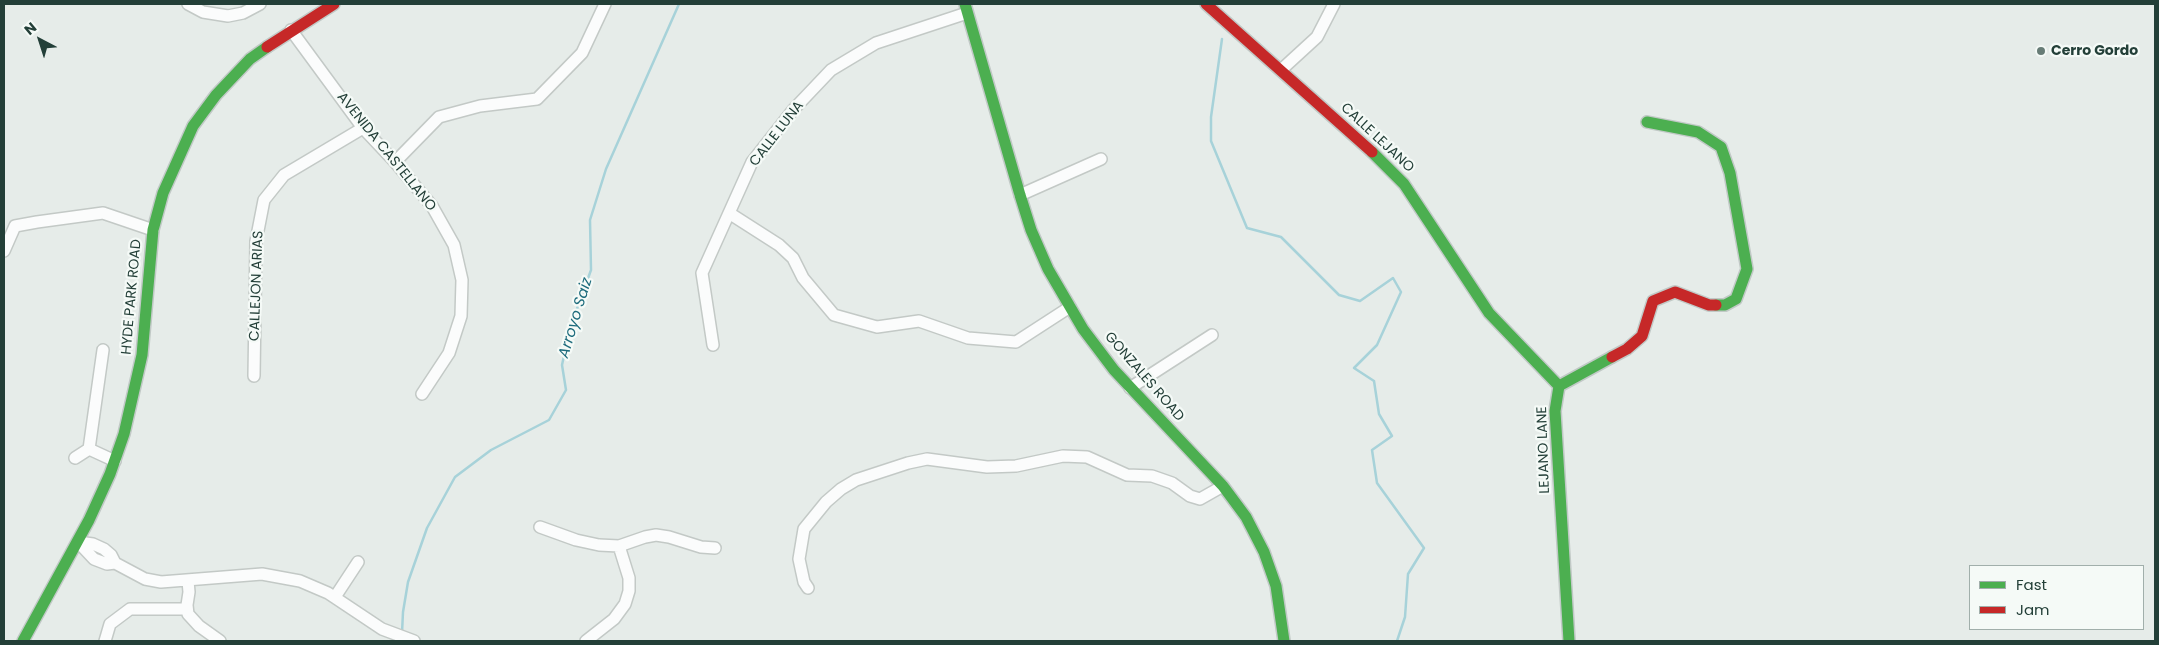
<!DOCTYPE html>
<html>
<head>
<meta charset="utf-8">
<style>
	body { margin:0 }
	#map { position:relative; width:2159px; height:645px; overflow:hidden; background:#e6ece9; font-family:Poppins,sans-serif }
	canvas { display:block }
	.frame { position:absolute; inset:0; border:5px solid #233f38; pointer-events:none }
	.legend { position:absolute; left:1969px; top:565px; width:175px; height:65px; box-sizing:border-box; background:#f5faf7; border:1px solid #a1afab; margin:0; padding:6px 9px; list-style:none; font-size:15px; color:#233f38 }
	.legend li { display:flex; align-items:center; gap:10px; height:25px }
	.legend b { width:25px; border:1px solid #a1afab }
	.north { position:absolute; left:15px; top:15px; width:50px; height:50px; -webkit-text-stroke:4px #f5faf7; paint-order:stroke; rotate:320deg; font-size:14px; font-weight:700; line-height:20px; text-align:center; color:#233f38 }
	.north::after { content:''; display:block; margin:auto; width:18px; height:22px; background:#233f38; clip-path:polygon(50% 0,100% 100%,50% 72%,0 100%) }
</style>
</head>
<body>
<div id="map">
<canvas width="2159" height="645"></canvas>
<div class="frame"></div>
<ul class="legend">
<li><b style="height:6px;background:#4caf50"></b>Fast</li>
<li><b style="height:6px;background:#c62828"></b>Jam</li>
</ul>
<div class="north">N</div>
</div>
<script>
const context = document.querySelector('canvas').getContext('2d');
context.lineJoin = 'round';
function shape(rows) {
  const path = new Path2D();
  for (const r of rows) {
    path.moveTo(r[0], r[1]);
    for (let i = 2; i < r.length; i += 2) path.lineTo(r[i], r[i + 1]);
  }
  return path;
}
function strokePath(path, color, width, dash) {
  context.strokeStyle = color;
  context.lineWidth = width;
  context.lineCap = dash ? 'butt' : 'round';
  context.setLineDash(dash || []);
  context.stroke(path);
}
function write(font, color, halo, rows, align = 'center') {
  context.font = font + ' Poppins,sans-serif';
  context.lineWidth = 4.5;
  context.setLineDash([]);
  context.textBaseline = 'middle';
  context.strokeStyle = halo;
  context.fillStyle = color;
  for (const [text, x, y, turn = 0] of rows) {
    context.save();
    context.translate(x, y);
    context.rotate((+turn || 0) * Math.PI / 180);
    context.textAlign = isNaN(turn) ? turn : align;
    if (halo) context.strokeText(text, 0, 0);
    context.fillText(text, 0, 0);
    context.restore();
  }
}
const stream = shape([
	[1222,39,1211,117,1211,141,1247,228,1281,237,1339,295,1360,301,1393,278,1401,292,1377,345,1354,368,1374,381,1379,414,1392,436,1372,450,1377,483,1424,548,1408,574,1405,617,1397,641],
	[402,633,403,612,408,582,427,528,455,477,491,450,549,420,566,390,562,365,570,328,591,270,590,220,606,169,679,4]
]);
const street = shape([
	[188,4,203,12,228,16,243,13,260,4],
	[291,30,363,128,395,162,432,206,454,245,462,280,461,316,449,353,422,394],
	[1281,70,1317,37,1334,4],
	[395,162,439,117,480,106,537,99,582,53,605,4],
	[1020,195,1101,159],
	[729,213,779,245,793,258,803,278,834,315,877,327,919,321,968,338,1016,342,1070,307],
	[4,251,15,226,37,222,103,213,153,230],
	[713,345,702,273,752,162,793,110,831,70,876,43,967,13],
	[254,376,256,241,264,200,284,175,363,128],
	[1130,388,1212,335],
	[89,449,115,461],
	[75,458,89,449,103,350],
	[540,527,576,540,599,545,619,546,645,537,656,535,669,537,701,547,715,548],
	[78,542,94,559,107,564,115,563,145,579,161,582,262,574,300,581,328,593,382,629,414,641],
	[78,542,93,544,104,549,111,555,115,563],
	[188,581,189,592,187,605,188,614,199,626,220,641],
	[808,588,804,582,799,559,804,529,826,502,841,489,856,480,908,463,927,459,987,467,1016,466,1063,456,1087,457,1127,475,1152,476,1172,483,1190,496,1200,499,1223,486],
	[335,597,358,562],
	[105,641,110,624,130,609,187,609],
	[586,641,614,619,625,604,629,591,629,578,619,546]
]);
const fast = shape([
	[965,4,1020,195,1031,230,1048,269,1083,329,1114,370,1223,486,1246,517,1264,552,1276,586,1284,641],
	[1647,122,1698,132,1721,147,1730,173,1747,269,1736,299,1725,305,1716,305],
	[1372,152,1404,184,1489,313,1559,386],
	[23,641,89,520,110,474,124,434,142,355,153,230,163,193,193,126,216,95,250,59,267,47],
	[1569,641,1555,411,1559,386,1612,357]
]);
const jam = shape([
	[1206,4,1372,152],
	[267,47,334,4],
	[1612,357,1627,349,1642,336,1653,301,1675,292,1709,305,1716,305]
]);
const markers = [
	[2041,51,5,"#677c76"]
];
const poiNames = [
	["Cerro Gordo",2051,51]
];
const streetNames = [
	["CALLE LUNA",777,134,-52],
	["CALLE LEJANO",1377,138,43],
	["AVENIDA CASTELLANO",386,152,51],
	["CALLEJON ARIAS",257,286,-88],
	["HYDE PARK ROAD",132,297,-85],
	["GONZALES ROAD",1144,377,49],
	["LEJANO LANE",1544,450,-92]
];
const waterNames = [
	["Arroyo Saiz",576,318,-73]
];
strokePath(stream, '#a7d2d9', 2.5);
strokePath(street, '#c3c9c6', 14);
strokePath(fast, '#c1c9c6', 14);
strokePath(jam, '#c1c9c6', 14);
strokePath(street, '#fbfcfc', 11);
strokePath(fast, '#4caf50', 11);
strokePath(jam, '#c62828', 11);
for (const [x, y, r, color] of markers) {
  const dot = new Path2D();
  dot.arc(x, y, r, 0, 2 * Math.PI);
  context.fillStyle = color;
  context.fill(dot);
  strokePath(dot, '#f5faf7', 2);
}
write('bold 14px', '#233f38', '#f5faf7', poiNames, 'left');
write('14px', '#233f38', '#f5faf7', streetNames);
write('italic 15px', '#1d6b7c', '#f5faf7', waterNames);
</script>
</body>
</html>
